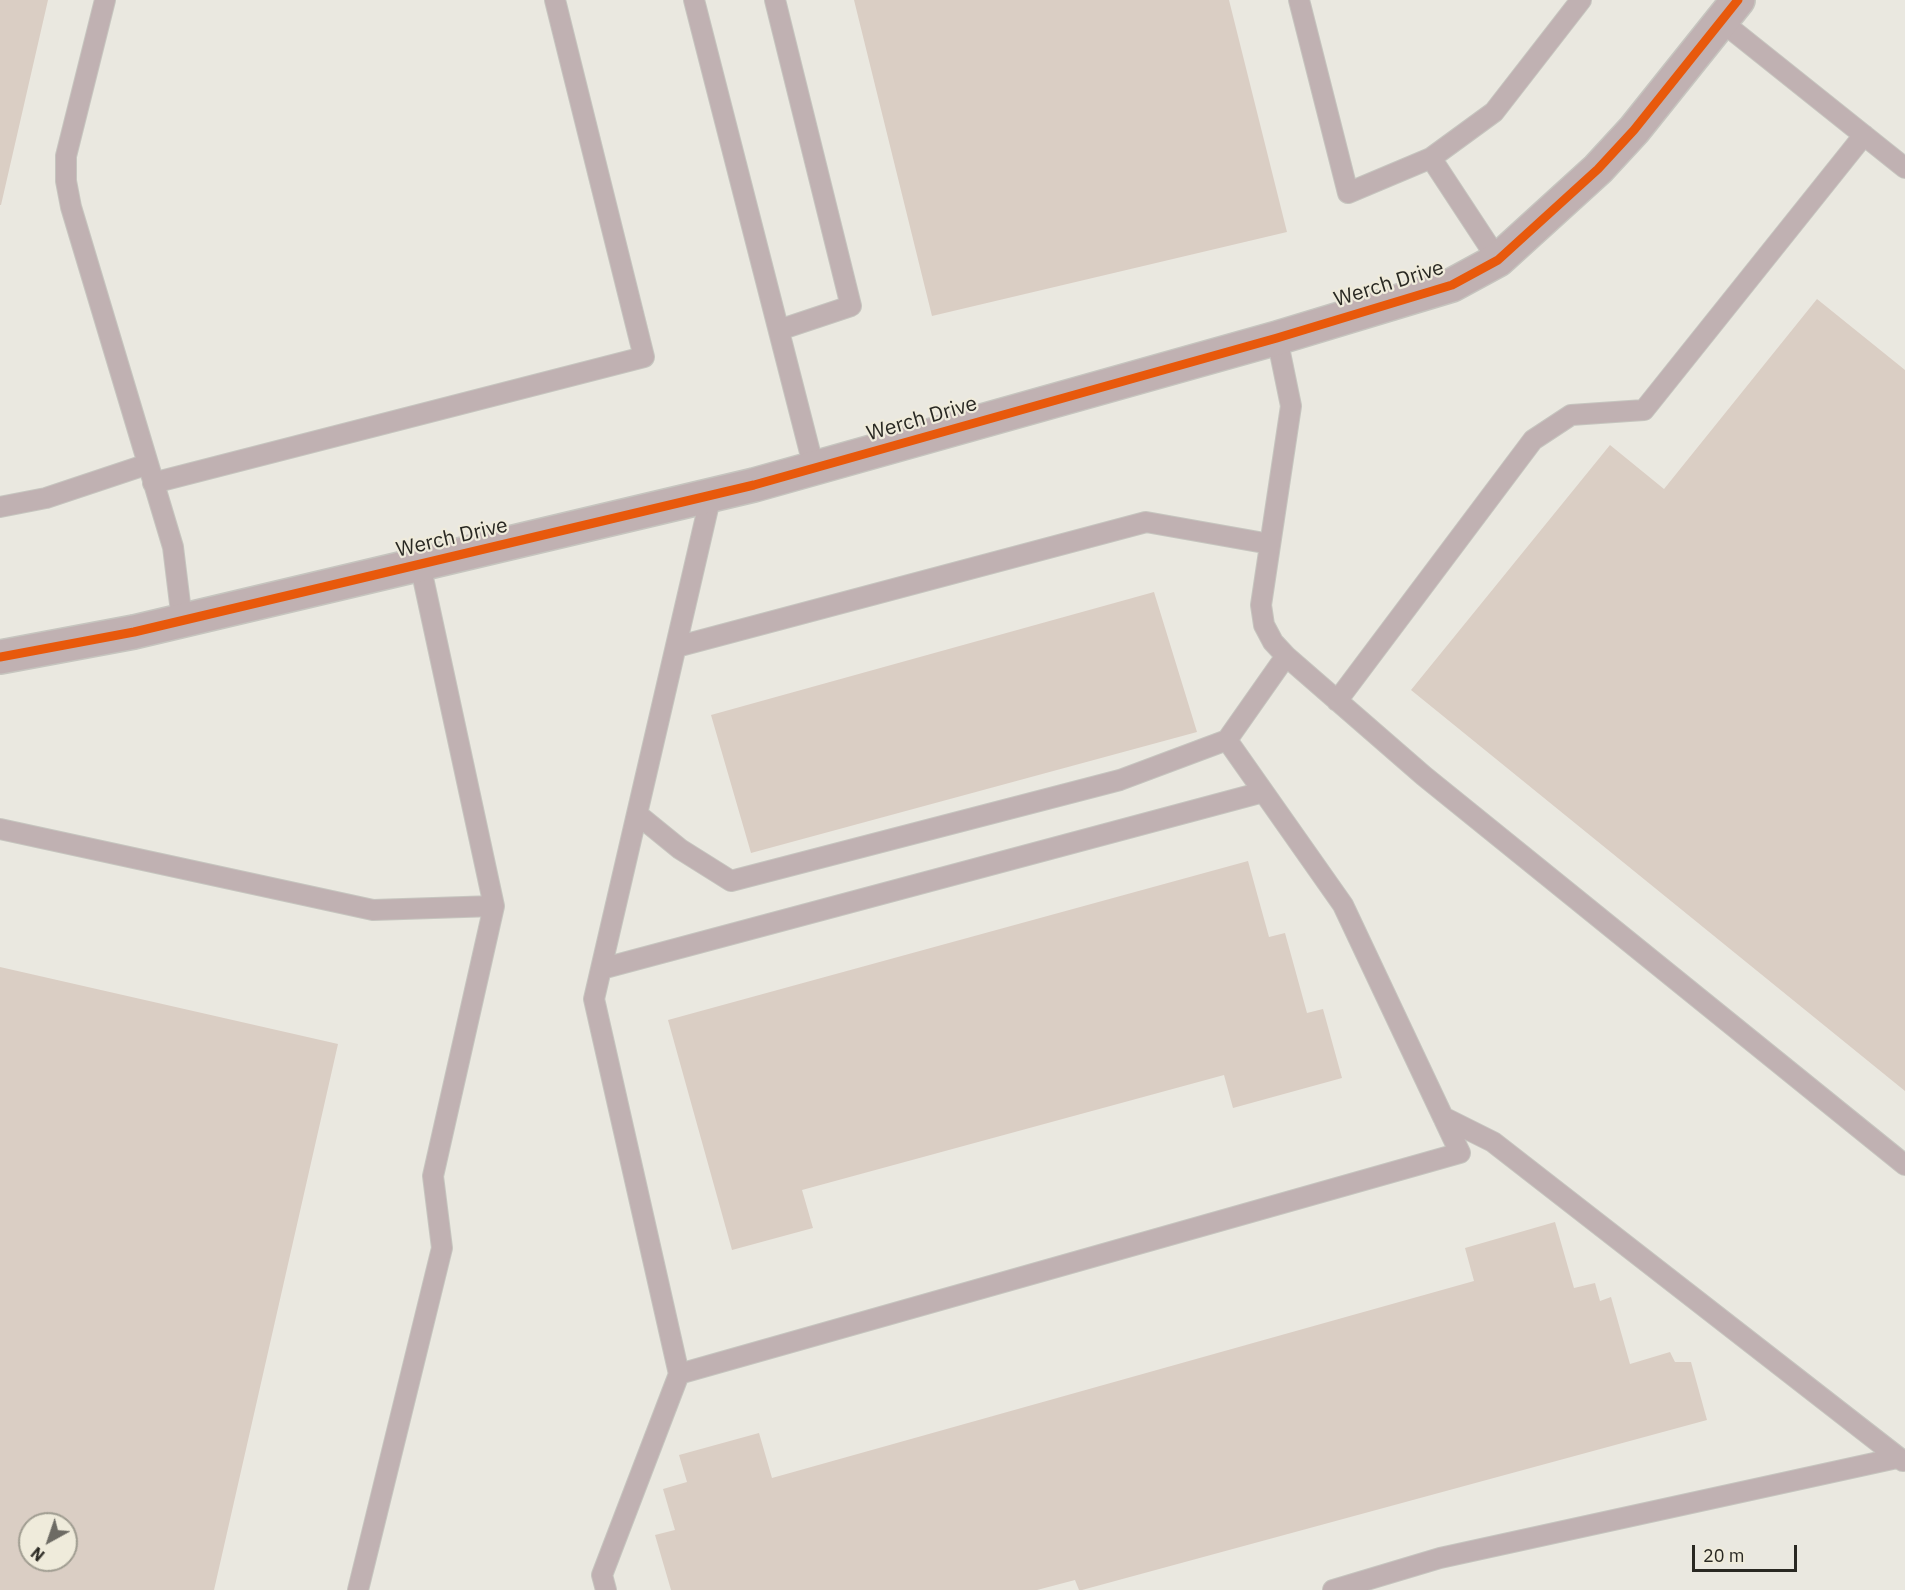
<!DOCTYPE html>
<html>
<head>
<meta charset="utf-8">
<style>
	body { margin:0 }
	#map { position:relative; width:1905px; height:1590px; overflow:hidden; background:#eae8e0; font-family:"IBM Plex Sans",sans-serif }
	canvas { display:block }
	.north { position:absolute; left:18px; top:1512px; width:60px; height:60px; box-sizing:border-box; background:#efebdb; border:2px solid #a09d91; border-radius:50%; rotate:220deg; font-size:16px; font-weight:700; line-height:24px; text-align:center; color:#292822 }
	.north::after { content:''; display:block; margin:auto; width:21px; height:27px; background:#6d6b64; clip-path:polygon(50% 0,100% 100%,50% 72%,0 100%) }
	.scale { position:absolute; left:1692px; top:1545px; width:105px; height:27px; box-sizing:border-box; border:3px solid #292822; border-top:0; padding-left:8px; font-size:18px; line-height:21px; white-space:nowrap; color:#292822; -webkit-text-stroke:4px #efebdb; paint-order:stroke }
</style>
</head>
<body>
<div id="map">
<canvas width="1905" height="1590"></canvas>
<div class="north">N</div>
<div class="scale">20 m</div>
</div>
<script>
const context = document.querySelector('canvas').getContext('2d');
context.lineJoin = 'round';
function fillPath(path, color) {
  context.fillStyle = color;
  context.fill(path, 'evenodd');
}
function shape(rows) {
  const path = new Path2D();
  for (const r of rows) {
    path.moveTo(r[0], r[1]);
    for (let i = 2; i < r.length; i += 2) path.lineTo(r[i], r[i + 1]);
  }
  return path;
}
function strokePath(path, color, width, dash) {
  context.strokeStyle = color;
  context.lineWidth = width;
  context.lineCap = dash ? 'butt' : 'round';
  context.setLineDash(dash || []);
  context.stroke(path);
}
function write(font, color, halo, rows, align = 'center') {
  context.font = font + ' "IBM Plex Sans",sans-serif';
  context.lineWidth = 4.5;
  context.setLineDash([]);
  context.textBaseline = 'middle';
  context.strokeStyle = halo;
  context.fillStyle = color;
  for (const [text, x, y, turn = 0] of rows) {
    context.save();
    context.translate(x, y);
    context.rotate((+turn || 0) * Math.PI / 180);
    context.textAlign = isNaN(turn) ? turn : align;
    if (halo) context.strokeText(text, 0, 0);
    context.fillText(text, 0, 0);
    context.restore();
  }
}
const building = shape([
	[0,0,48,0,1,205,0,205],
	[854,0,1229,0,1287,232,932,316],
	[1817,299,1905,370,1905,1091,1411,690,1610,445,1664,489],
	[1154,592,1197,732,751,853,711,715],
	[1248,861,1269,937,1285,933,1307,1013,1323,1009,1342,1078,1233,1108,1224,1075,802,1190,813,1228,732,1250,668,1020],
	[0,967,338,1044,214,1590,0,1590],
	[30,1524,66,1524,66,1560,30,1560],
	[1555,1222,1574,1288,1595,1283,1600,1301,1611,1297,1630,1364,1670,1352,1675,1362,1691,1362,1707,1420,1082,1590,1079,1590,1075,1580,1037,1590,671,1590,655,1535,675,1530,663,1489,687,1482,679,1455,759,1433,772,1478,1474,1281,1465,1248]
]);
const service = shape([
	[105,0,66,156,66,181,71,207,173,547,182,620],
	[694,0,814,468],
	[775,0,851,306,779,330],
	[1299,0,1348,193,1431,158],
	[1721,21,1905,168],
	[1498,260,1431,158,1494,112,1581,0],
	[1277,338,1291,406,1261,605,1264,625,1273,642,1286,656,1424,776,1905,1165],
	[153,483,644,357,555,0],
	[711,495,594,999,679,1374,1460,1153,1343,905,1227,740],
	[0,507,46,498,148,464],
	[676,647,1146,522,1270,544],
	[1337,701,1533,440,1571,415,1644,410,1864,135],
	[637,814,680,849,731,881,1120,780,1227,740,1286,656],
	[0,829,373,910,494,906],
	[601,969,1263,792],
	[1443,1117,1493,1142,1903,1461],
	[358,1590,442,1248,433,1176,494,906,420,564],
	[606,1590,602,1575,679,1374],
	[1333,1590,1440,1558,1897,1458]
]);
const minor = shape([
	[0,657,134,632,754,485,1277,338,1452,285,1498,260,1598,169,1634,130,1738,0]
]);
const cycleway = shape([
	[0,657,134,632,754,485,1277,338,1452,285,1498,260,1598,169,1634,130,1738,0]
]);
const streetNames = [
	["Werch Drive",1389,284,-17],
	["Werch Drive",922,419,-16],
	["Werch Drive",452,538,-13]
];
fillPath(building, '#dacec4');
strokePath(service, '#c6c5bf', 22);
strokePath(minor, '#c6c5bf', 36);
strokePath(service, '#c0b1b2', 20);
strokePath(minor, '#c0b1b2', 33);
strokePath(cycleway, '#e8590c', 9);
write('21px', '#292822', '#efebdb', streetNames);
</script>
</body>
</html>
